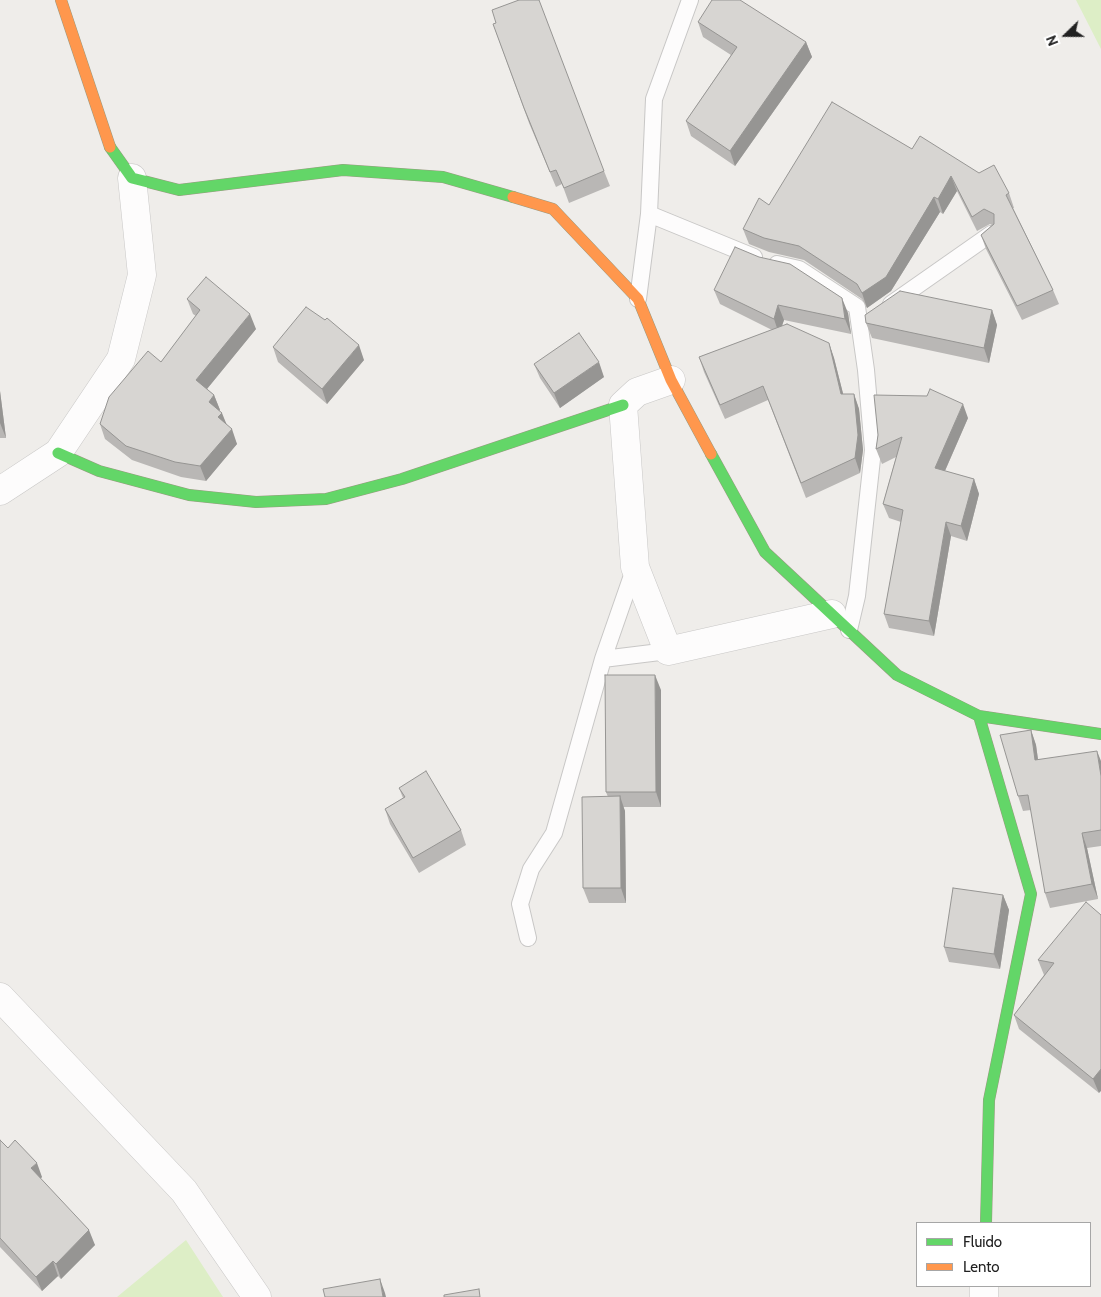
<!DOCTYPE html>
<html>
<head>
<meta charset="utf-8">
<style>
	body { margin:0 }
	#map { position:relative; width:1101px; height:1297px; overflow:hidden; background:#efedea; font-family:Cabin,sans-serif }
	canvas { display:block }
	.legend { position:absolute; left:916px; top:1222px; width:175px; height:65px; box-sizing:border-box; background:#fff; border:1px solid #a6a6a6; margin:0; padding:6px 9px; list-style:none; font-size:15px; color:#212121 }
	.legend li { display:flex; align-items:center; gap:10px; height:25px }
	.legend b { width:25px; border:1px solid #a6a6a6 }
	.north { position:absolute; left:1041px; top:10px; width:50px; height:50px; -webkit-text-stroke:4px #fff; paint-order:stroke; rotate:248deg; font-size:14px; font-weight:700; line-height:20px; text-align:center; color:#212121 }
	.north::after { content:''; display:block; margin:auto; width:18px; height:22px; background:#212121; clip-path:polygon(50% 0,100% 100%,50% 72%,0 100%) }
</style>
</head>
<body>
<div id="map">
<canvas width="1101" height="1297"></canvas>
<ul class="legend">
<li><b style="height:6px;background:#63d668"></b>Fluido</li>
<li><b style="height:6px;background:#ff974d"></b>Lento</li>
</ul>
<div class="north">N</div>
</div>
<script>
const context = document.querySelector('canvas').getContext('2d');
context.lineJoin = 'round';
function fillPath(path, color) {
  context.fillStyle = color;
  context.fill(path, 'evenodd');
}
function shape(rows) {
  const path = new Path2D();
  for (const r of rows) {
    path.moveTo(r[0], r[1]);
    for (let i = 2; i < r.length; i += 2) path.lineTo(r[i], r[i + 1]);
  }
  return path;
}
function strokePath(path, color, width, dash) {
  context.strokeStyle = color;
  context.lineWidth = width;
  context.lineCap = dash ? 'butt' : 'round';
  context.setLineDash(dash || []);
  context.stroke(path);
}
const grass = shape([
	[1076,0,1101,0,1101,49],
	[186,1240,223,1297,117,1297]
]);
const lane = shape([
	[649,214,754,257],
	[777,264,799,269,857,307,866,370,873,450,857,596,849,630],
	[638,299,649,214,654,99,690,0],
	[891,304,991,234],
	[635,567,603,659,668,651],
	[528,938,520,904,531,869,554,833,603,659]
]);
const street = shape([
	[671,380,637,392,623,405,635,567,668,651,832,614],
	[0,491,58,453,121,359,142,275,132,178],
	[0,997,184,1191,257,1297],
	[984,1297,984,1286]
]);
const fast = shape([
	[110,147,132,178,179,190,343,170,443,177,513,197],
	[58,453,99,471,189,495,256,502,326,499,402,479,623,405],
	[711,454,765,552,897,675,979,716,1101,734],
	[979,716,1031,894,989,1100,986,1223]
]);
const slow = shape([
	[61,0,110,147],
	[513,197,553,209,638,299,671,380,711,454]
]);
const wall = shape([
	[698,22,806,42,812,57,735,166,691,136,686,121,731,55,703,37],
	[493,24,604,171,610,186,569,203,562,184,556,187,529,123],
	[912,149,1009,193,1014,208,1013,208,1053,290,1059,304,1022,320,986,249,981,235,992,225,990,224,977,231,957,191,943,214,940,212,891,291,867,308,862,299,804,260,769,252,749,244,743,229,769,205],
	[714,290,848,313,851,334,784,320,782,326,829,343,834,358,843,394,854,394,859,409,863,450,860,473,806,498,768,400,725,419,704,372,699,357,772,330,720,304],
	[187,299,256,329,207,389,214,395,220,410,219,410,237,444,206,481,181,477,132,460,105,439,100,424,161,362,196,316,193,314],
	[992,310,997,325,989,363,872,338,866,323],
	[273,347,364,360,327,404,278,362],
	[534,364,604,377,560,408,540,378],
	[0,391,6,438,0,438],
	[968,418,945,471,974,479,979,494,967,541,951,536,934,636,889,628,884,614,901,522,889,518,883,504,896,457,882,464,876,449,878,435],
	[661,690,661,807,623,807,625,811,626,903,589,903,583,888,608,797,606,792],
	[1031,730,1036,745,1038,759,1101,761,1101,846,1087,848,1098,899,1050,908,1045,893,1031,810,1023,811,1018,796],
	[399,788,461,830,466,845,419,873,390,824,385,809,403,798],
	[1003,895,1009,910,1000,969,949,962,944,947],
	[1101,915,1099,1093,1019,1029,1014,1015,1044,975,1038,960],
	[0,1140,8,1148,42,1177,40,1179,95,1245,61,1279,58,1276,42,1291,0,1247]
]);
const shadedWall = shape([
	[806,42,812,57,735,166,730,151],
	[951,176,957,191,943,214,938,199],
	[934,197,940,212,891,291,867,308,862,293],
	[842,298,848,313,851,334,845,319],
	[778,305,784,320,779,334,774,319],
	[992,310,997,325,989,363,984,348],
	[250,314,256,329,202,395,196,380],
	[829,343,834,358,847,409,841,394],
	[359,345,364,360,327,404,322,389],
	[599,362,604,377,560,408,554,393],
	[0,391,6,438,0,423],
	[854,394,859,409,863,450,860,473,855,458],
	[214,395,220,410,214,417,209,402],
	[963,404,968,418,940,482,935,468],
	[222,413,228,428,218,417],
	[232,429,237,444,206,481,200,466],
	[974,479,979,494,967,541,961,526],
	[946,522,951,536,934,636,929,621],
	[655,675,661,690,661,807,656,792],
	[1031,730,1036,745,1040,775,1035,760],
	[1097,751,1101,761,1101,776],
	[620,796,625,811,626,903,621,888],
	[1082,833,1087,848,1098,899,1092,884],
	[1003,895,1009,910,1000,969,994,954],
	[1101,1069,1101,1091,1099,1093,1093,1079],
	[37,1163,42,1177,36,1183,31,1168],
	[89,1230,95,1245,61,1279,56,1264],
	[53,1261,58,1276,42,1291,36,1277],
	[380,1279,385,1293,386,1297,383,1297]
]);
const building = shape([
	[519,0,539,0,604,171,564,188,556,170,550,172,524,108,493,24,496,23,492,10,519,0],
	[712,0,740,0,806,42,730,151,686,121,737,47,698,22,712,0],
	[832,102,912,149,920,136,979,173,994,165,1009,193,1006,195,1053,290,1017,306,981,235,994,224,994,214,984,209,972,217,951,176,938,199,934,197,886,277,862,293,857,284,799,246,764,238,743,229,759,198,769,205,832,102],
	[735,247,759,257,790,264,842,298,845,319,778,305,774,319,714,290,735,247],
	[206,277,250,314,196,380,214,395,209,402,222,413,218,417,232,429,200,466,175,462,126,446,100,424,109,397,148,351,161,362,200,310,187,299,206,277],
	[900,291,992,310,984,348,866,323,865,315,900,291],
	[306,307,325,320,327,318,359,345,322,389,273,347,306,307],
	[787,324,829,343,841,394,854,394,858,435,855,458,801,483,763,386,720,405,699,357,787,324],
	[579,333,599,362,554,393,534,364,579,333],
	[930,389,963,404,935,468,974,479,961,526,946,522,929,621,884,614,903,510,883,504,902,437,876,449,878,435,874,395,927,396,930,389],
	[605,675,655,675,656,792,606,792,605,675],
	[1031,730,1035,760,1097,751,1101,776,1101,830,1082,833,1092,884,1045,893,1028,795,1018,796,1000,735,1031,730],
	[426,771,461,830,413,858,385,809,405,797,399,788,426,771],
	[620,796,621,888,583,888,582,797,620,796],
	[953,888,1003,895,994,954,944,947,953,888],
	[1086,902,1101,915,1101,1069,1093,1079,1014,1015,1054,963,1038,960,1086,902],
	[0,1140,8,1148,15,1140,37,1163,31,1168,89,1230,56,1264,53,1261,36,1277,0,1238,0,1140],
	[380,1279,383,1297,325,1297,323,1289,380,1279],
	[479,1289,480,1297,444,1297,444,1295,479,1289]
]);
fillPath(grass, '#ddeec6');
strokePath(lane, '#c8c7c6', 18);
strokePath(street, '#c8c7c6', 29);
strokePath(fast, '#999a80', 12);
strokePath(slow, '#999a80', 12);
strokePath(lane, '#fdfcfc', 16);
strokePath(street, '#fdfcfc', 28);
strokePath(fast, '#63d668', 11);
strokePath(slow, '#ff974d', 11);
fillPath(wall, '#b9b7b5');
fillPath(shadedWall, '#969593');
fillPath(building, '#d7d5d2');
strokePath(building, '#969593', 1);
</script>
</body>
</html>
